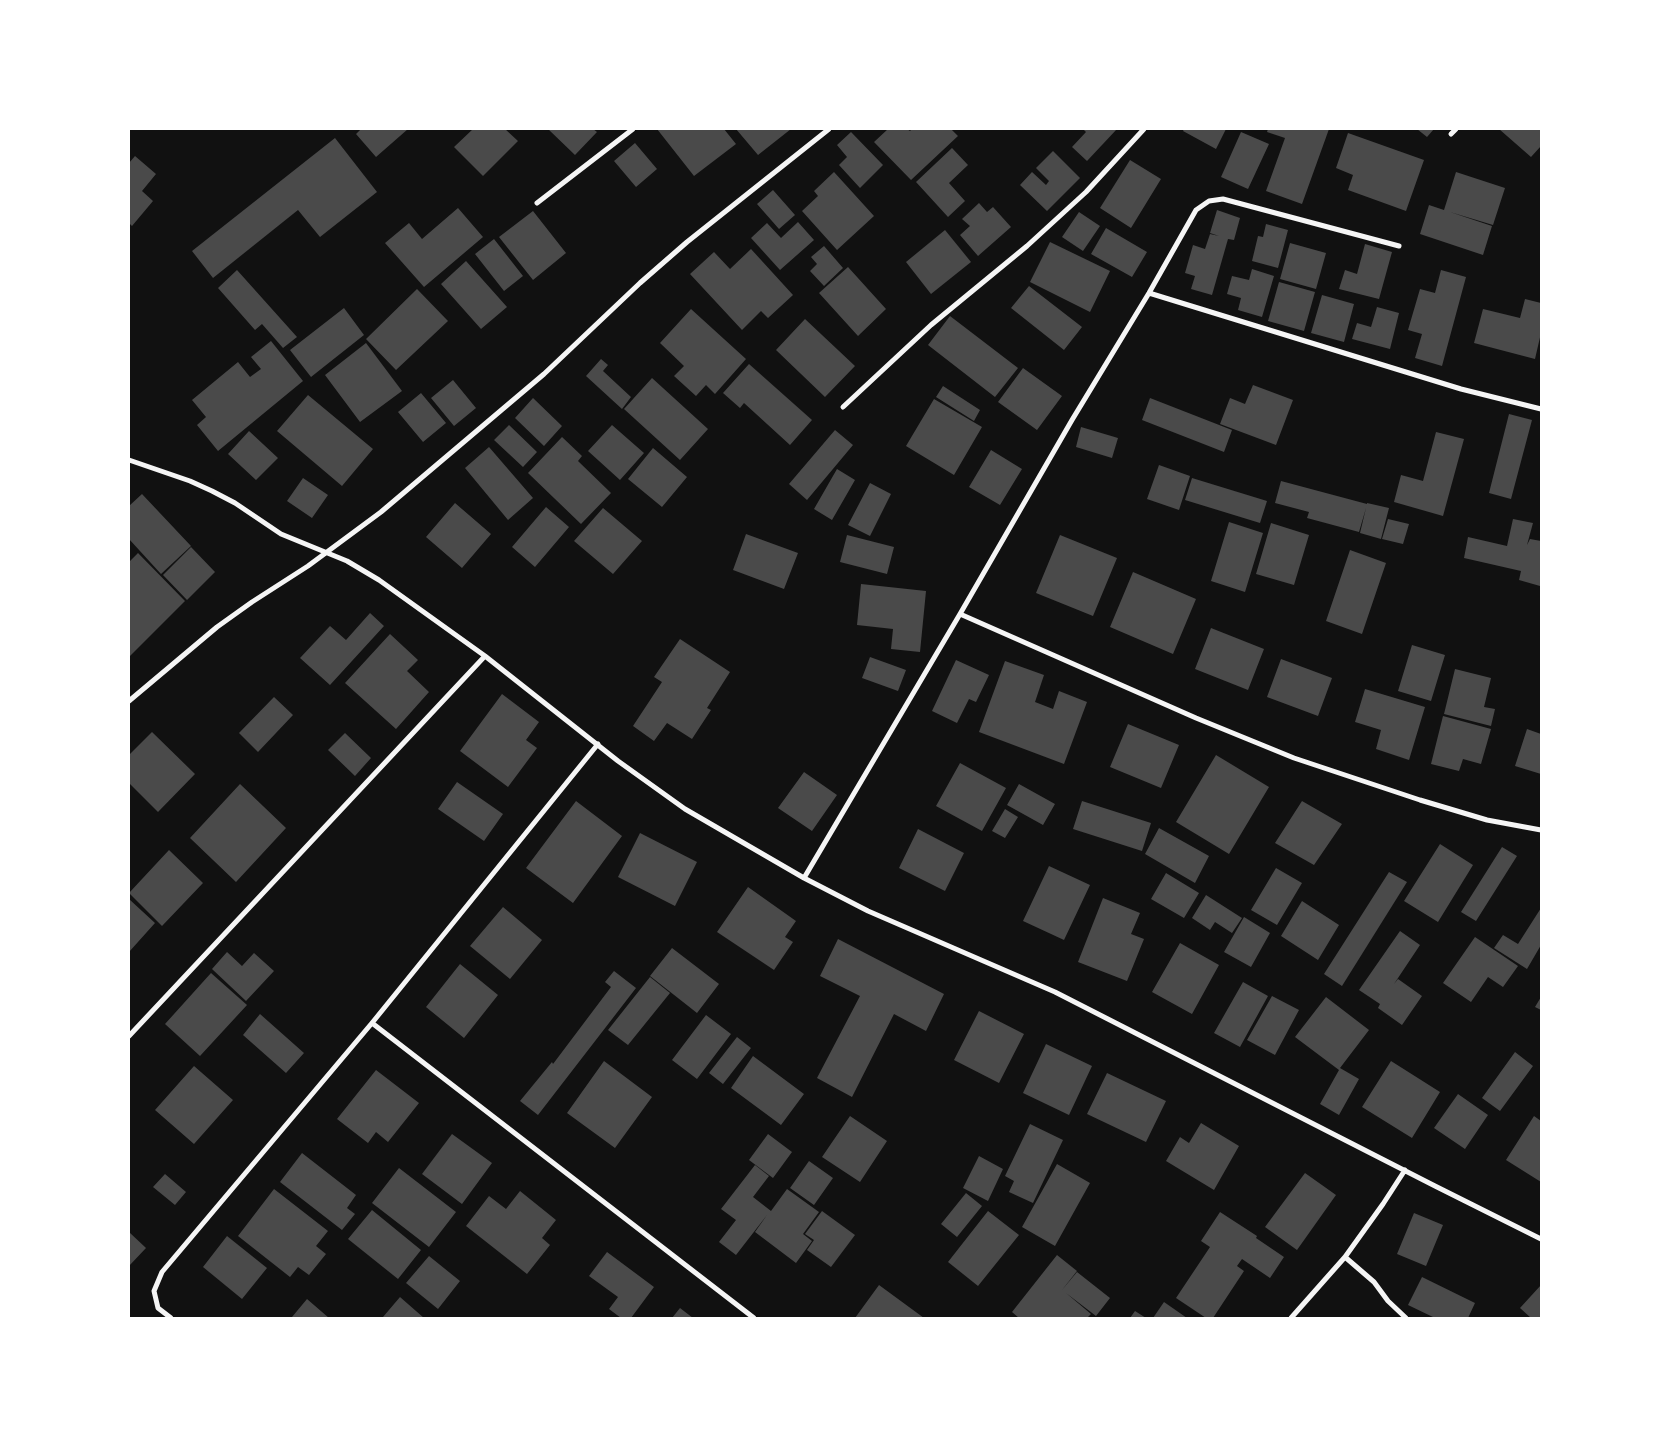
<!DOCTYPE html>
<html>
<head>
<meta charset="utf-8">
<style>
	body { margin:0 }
	#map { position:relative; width:1670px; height:1447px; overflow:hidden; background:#111; font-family:"Alegreya Sans",sans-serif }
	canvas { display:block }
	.frame { position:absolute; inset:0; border:130px solid #fff; pointer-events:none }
</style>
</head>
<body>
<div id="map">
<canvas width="1670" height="1447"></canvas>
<div class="frame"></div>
</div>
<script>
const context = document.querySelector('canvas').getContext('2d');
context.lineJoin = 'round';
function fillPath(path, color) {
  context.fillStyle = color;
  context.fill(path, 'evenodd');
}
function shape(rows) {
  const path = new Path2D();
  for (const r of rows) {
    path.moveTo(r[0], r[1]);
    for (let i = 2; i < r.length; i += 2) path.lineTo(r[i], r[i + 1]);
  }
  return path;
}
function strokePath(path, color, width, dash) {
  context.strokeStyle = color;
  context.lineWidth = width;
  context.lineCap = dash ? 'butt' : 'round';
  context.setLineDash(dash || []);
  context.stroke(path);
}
const building = shape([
	[361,129,408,129,376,157,356,134],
	[473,129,505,129,518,141,483,176,454,147],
	[548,129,593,129,597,132,575,155],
	[657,129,724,129,736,144,694,176],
	[736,129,791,129,758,155],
	[888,129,907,129,910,131,912,129,951,129,958,136,911,180,874,142],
	[1083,129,1117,129,1087,161,1072,147,1086,132],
	[1184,129,1226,129,1216,149,1183,131],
	[1268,129,1329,129,1302,204,1266,191,1285,138,1267,132],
	[1417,129,1434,129,1427,137],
	[1499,129,1541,129,1541,146,1531,157],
	[851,132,883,165,860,188,839,165,847,157,837,145],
	[1241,132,1269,144,1248,189,1221,177],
	[1348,133,1424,160,1406,211,1348,190,1353,175,1336,168],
	[335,138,377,192,320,237,298,210,213,278,192,251],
	[635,143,657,169,636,187,614,161],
	[952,148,968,165,949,183,965,201,948,217,916,182],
	[1053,151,1080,178,1047,211,1020,185,1032,172,1046,185,1049,181,1036,168],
	[135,156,156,174,142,191,153,201,132,226,129,223,129,163],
	[1130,160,1161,179,1131,228,1100,208],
	[834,172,874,216,837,250,802,211,818,196,814,191],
	[1456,172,1505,188,1493,225,1450,212,1492,226,1483,255,1420,234,1429,205,1444,210],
	[773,190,795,215,779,229,757,204],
	[979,203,987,212,993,207,1011,227,978,256,960,235,970,226,962,219],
	[458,208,483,237,424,287,385,243,409,223,422,239],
	[1217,210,1240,218,1234,240,1228,239,1212,295,1191,289,1195,276,1185,273,1193,245,1205,249,1210,234,1219,236,1210,233],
	[533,211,566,253,533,280,499,237],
	[1079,212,1100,226,1083,251,1062,237],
	[798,222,814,240,780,270,751,238,767,223,781,238],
	[1266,224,1288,230,1278,268,1252,261,1258,236,1263,237],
	[1106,228,1147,252,1132,277,1091,254],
	[945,230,971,262,931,294,906,262],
	[494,239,523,276,504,291,475,254],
	[1050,242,1110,271,1090,312,1030,282],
	[1290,243,1326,253,1316,289,1280,279],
	[1365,244,1392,252,1379,299,1339,289,1345,270,1357,274],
	[824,246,843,268,824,286,810,271,817,264,811,257],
	[751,249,793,295,768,318,761,311,742,330,690,274,714,252,730,269],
	[466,261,507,307,481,329,441,284],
	[848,267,886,309,858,336,819,293],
	[1252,269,1274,276,1262,317,1238,310,1241,298,1227,294,1232,276,1249,280],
	[237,270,297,337,283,348,262,324,255,330,218,288],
	[1441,270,1466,277,1442,366,1415,358,1422,334,1408,330,1420,289,1435,293],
	[1279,282,1315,292,1304,331,1268,321],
	[1029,286,1082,327,1064,350,1011,308],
	[417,289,448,321,396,370,366,339],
	[1322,295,1354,304,1344,342,1311,333],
	[1525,299,1541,303,1541,333,1535,359,1474,343,1483,309,1520,318],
	[1377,307,1399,313,1390,349,1352,339,1357,323,1371,327],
	[344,308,364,335,311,377,290,350],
	[691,309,746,359,715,394,706,385,696,396,674,376,684,366,660,343],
	[950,316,1018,368,995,397,928,345],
	[805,319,855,366,825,397,776,350],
	[271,341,303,381,218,451,197,425,206,417,192,400,238,362,250,377,261,369,251,357],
	[366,343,402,391,360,422,325,375],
	[601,359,608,365,603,371,631,397,622,409,586,376],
	[749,364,812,420,790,445,744,403,740,408,723,393],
	[1023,368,1062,396,1037,430,998,402],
	[652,378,708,429,680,460,624,409],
	[453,380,476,408,454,426,431,398],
	[1253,385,1293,400,1276,445,1220,424,1230,398,1245,404],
	[943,386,980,410,974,421,936,397],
	[421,393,446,423,423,442,398,412],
	[308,395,373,449,342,486,277,431],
	[533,398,562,426,544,446,515,418],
	[1150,398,1232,430,1224,452,1142,420],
	[934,399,982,427,954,475,906,446],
	[1509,414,1532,420,1511,499,1489,493],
	[509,425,537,452,523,467,494,440],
	[612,425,644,453,620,480,588,451],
	[1081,427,1118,438,1112,458,1076,447],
	[835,430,853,445,807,500,789,484],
	[249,431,278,458,256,480,228,454],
	[1436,432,1464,439,1443,516,1394,502,1401,475,1423,481],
	[562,437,582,456,578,461,611,493,581,524,528,473],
	[489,447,533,498,508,520,465,468],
	[653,448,687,477,662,507,628,479],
	[991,450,1022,469,1000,505,969,487],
	[1159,465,1190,476,1179,510,1147,499],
	[837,469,855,480,832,520,814,509],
	[303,478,328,495,312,518,287,501],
	[1192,478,1267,501,1260,523,1185,500],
	[1281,481,1367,504,1367,503,1389,508,1381,539,1360,533,1366,508,1359,532,1307,518,1309,512,1275,503],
	[870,483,891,494,870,536,848,525],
	[142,494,191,546,161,574,129,539,129,506],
	[455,503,491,534,462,568,426,537],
	[546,507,569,527,535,567,512,547],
	[603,508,642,541,613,574,574,541],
	[1388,519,1409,524,1403,544,1382,539],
	[1513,519,1533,523,1527,545,1530,539,1541,541,1541,580,1540,586,1519,580,1521,571,1464,558,1468,537,1507,546],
	[1229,522,1263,533,1245,592,1211,581],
	[1271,523,1309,535,1294,585,1256,574],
	[746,534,798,553,784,589,733,570],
	[847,535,894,547,887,574,840,562],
	[1060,535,1117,558,1093,616,1036,593],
	[191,547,215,572,187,600,163,575],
	[1350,550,1386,563,1362,634,1326,621],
	[138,553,185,601,129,657,129,562],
	[1133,572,1196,599,1173,654,1110,627],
	[861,584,926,591,920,652,891,649,893,629,857,625],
	[370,613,384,626,330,685,300,658,330,626,346,640],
	[1211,628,1264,649,1248,690,1195,669],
	[390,634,418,660,407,671,429,692,396,729,345,683],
	[680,639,730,672,707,708,711,710,692,739,667,723,654,741,633,726,662,682,654,677],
	[1412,645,1445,655,1431,701,1398,691],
	[870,657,906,670,898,691,862,678],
	[1281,659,1332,678,1318,716,1267,697],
	[956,660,989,675,976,702,969,699,957,723,932,711],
	[1005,661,1044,675,1035,702,1053,709,1059,691,1087,702,1064,764,979,732],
	[1455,669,1491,678,1484,707,1495,709,1491,726,1444,714],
	[1365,689,1425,707,1409,760,1376,749,1381,730,1355,722],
	[502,694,539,722,526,740,537,748,508,787,460,751],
	[274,697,293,715,258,752,239,733],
	[1443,716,1491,729,1481,764,1463,759,1459,771,1431,764],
	[1128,724,1179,745,1161,788,1110,767],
	[1527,729,1541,734,1541,774,1515,766],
	[152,732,195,774,158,812,129,783,129,755],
	[345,733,371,758,355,776,328,750],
	[1216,755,1269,787,1229,854,1176,822],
	[960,763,1006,788,982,831,936,806],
	[804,772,837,795,812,831,778,808],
	[457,782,503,814,484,841,438,809],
	[240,784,286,828,236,882,190,838],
	[1019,784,1055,804,1043,825,1007,805],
	[576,801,622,836,573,903,526,868],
	[1082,801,1151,823,1142,851,1073,829],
	[1302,801,1342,824,1314,865,1275,843],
	[1005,809,1018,817,1005,838,992,831],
	[1159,828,1209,856,1195,883,1145,854],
	[918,829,964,853,945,891,899,868],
	[640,833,697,862,675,906,618,877],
	[1440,844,1473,865,1438,922,1404,901],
	[1502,847,1517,856,1476,921,1461,912],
	[169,850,203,883,162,926,129,893],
	[1049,866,1090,885,1064,940,1023,921],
	[1276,868,1302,883,1277,925,1251,910],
	[1389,872,1407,882,1342,986,1324,974],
	[1166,873,1199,893,1184,918,1151,899],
	[748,887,796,921,785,937,793,942,774,970,717,932],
	[1206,895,1242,918,1232,933,1215,922,1210,930,1192,918],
	[1103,898,1140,913,1131,934,1144,939,1127,981,1078,962],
	[129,899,155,923,129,952],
	[1302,901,1339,925,1318,960,1281,936],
	[503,907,542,940,510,979,470,946],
	[1541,908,1541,945,1527,969,1494,948,1503,935,1518,944],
	[1244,917,1270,933,1251,967,1224,952],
	[1400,931,1420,945,1394,984,1398,979,1422,996,1402,1025,1378,1008,1380,1004,1359,990],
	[1475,937,1518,966,1503,987,1488,977,1471,1002,1443,983],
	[838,939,944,994,926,1031,894,1014,852,1097,817,1078,860,996,820,976],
	[1180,943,1219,965,1192,1014,1152,992],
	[672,948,719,984,697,1013,650,976],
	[227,952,242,966,254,953,274,971,246,1001,212,969],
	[460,964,498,995,464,1038,426,1007],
	[614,971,636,988,538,1115,520,1101,552,1062,553,1064,611,987,605,982],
	[211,973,247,1005,200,1056,165,1024],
	[650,977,670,993,628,1045,608,1030],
	[1243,982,1268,996,1240,1047,1214,1033],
	[1272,996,1299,1010,1275,1055,1247,1040],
	[1326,997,1369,1030,1340,1068,1359,1079,1339,1115,1320,1104,1339,1070,1295,1037],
	[1541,997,1541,1010,1535,1007],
	[979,1011,1024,1034,999,1083,954,1060],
	[260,1014,304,1053,286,1073,243,1035],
	[706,1015,731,1034,697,1079,672,1060],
	[737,1037,751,1048,723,1084,709,1073],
	[1046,1044,1092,1066,1069,1115,1023,1093],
	[1515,1052,1533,1066,1500,1111,1482,1098],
	[753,1056,804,1094,781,1125,731,1088],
	[604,1061,652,1097,615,1148,567,1113],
	[1391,1061,1440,1092,1412,1138,1362,1107],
	[194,1066,233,1100,194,1144,155,1110],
	[376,1070,419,1103,388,1142,376,1132,368,1143,337,1119],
	[1107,1073,1166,1101,1146,1142,1087,1114],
	[1458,1094,1488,1115,1465,1149,1434,1128],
	[850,1116,887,1141,860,1182,822,1157],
	[1534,1116,1541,1121,1541,1182,1506,1160],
	[1201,1123,1239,1146,1214,1190,1166,1161,1180,1137,1189,1143],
	[1030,1124,1063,1140,1033,1203,1009,1192,1014,1181,1005,1176],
	[452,1134,492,1163,462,1204,422,1174],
	[768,1134,792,1152,773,1178,749,1160],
	[302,1153,356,1195,347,1208,355,1214,342,1230,280,1182],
	[979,1156,1003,1169,988,1201,963,1188],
	[809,1161,833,1178,814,1205,790,1188],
	[1057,1164,1090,1183,1055,1246,1022,1227],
	[755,1165,769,1176,753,1197,771,1211,787,1189,819,1212,803,1234,812,1241,796,1263,755,1232,767,1215,736,1255,719,1242,736,1220,721,1209],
	[399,1168,456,1212,429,1247,372,1203],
	[1305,1173,1336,1195,1297,1250,1265,1227],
	[165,1174,186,1192,175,1205,153,1187],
	[274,1189,328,1231,316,1246,326,1254,309,1275,298,1267,290,1277,238,1236],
	[520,1191,556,1220,542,1238,550,1245,527,1274,466,1226,489,1196,506,1209],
	[966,1193,982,1206,957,1237,941,1224],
	[372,1210,421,1250,398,1279,348,1239],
	[822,1211,855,1235,831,1267,807,1250,814,1240,805,1234],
	[988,1211,1019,1235,978,1286,948,1262],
	[1220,1212,1257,1236,1256,1238,1284,1257,1270,1278,1242,1259,1237,1266,1244,1271,1213,1318,1206,1318,1176,1298,1210,1247,1201,1241],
	[1414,1213,1443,1225,1426,1266,1397,1254],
	[129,1232,146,1248,129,1266],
	[227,1236,267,1268,242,1299,203,1267],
	[607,1252,654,1287,631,1318,621,1318,609,1309,618,1297,589,1276],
	[1057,1255,1077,1271,1062,1290,1077,1272,1110,1298,1096,1316,1066,1293,1091,1314,1087,1318,1019,1318,1012,1312],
	[429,1256,460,1281,438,1309,406,1283],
	[1422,1277,1475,1303,1468,1318,1435,1318,1408,1305],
	[879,1285,924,1318,855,1318],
	[1541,1285,1541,1318,1531,1318,1520,1308],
	[400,1297,424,1318,384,1318,383,1317],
	[307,1299,329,1318,293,1318,292,1317],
	[1164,1302,1187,1318,1153,1318],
	[680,1308,693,1318,672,1318],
	[1135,1311,1146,1318,1130,1318]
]);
const minor = shape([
	[1451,134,1456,129],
	[537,203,633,129],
	[1149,293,1461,389,1541,409],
	[843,407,931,325,1027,246,1086,192,1144,129],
	[129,460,190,481,212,491,235,503,281,534,347,561,379,580,485,656,618,761,685,809,804,878,868,911,1055,992,1435,1186,1541,1239],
	[960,614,1196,718,1294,758,1420,800,1487,820,1541,830],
	[129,701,217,627,252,602,308,566,381,512,544,374,640,283,687,242,829,129],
	[804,878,960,614,1072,420,1149,293,1196,210,1209,201,1223,199,1399,246],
	[372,1023,754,1318],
	[129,1036,485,656],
	[1345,1257,1374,1282,1388,1301,1406,1318],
	[171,1318,158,1308,154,1291,162,1272,372,1023,598,744],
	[1291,1318,1345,1257,1383,1204,1405,1170]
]);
fillPath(building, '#4a4a4a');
strokePath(minor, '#f5f5f5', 5);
</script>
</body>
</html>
